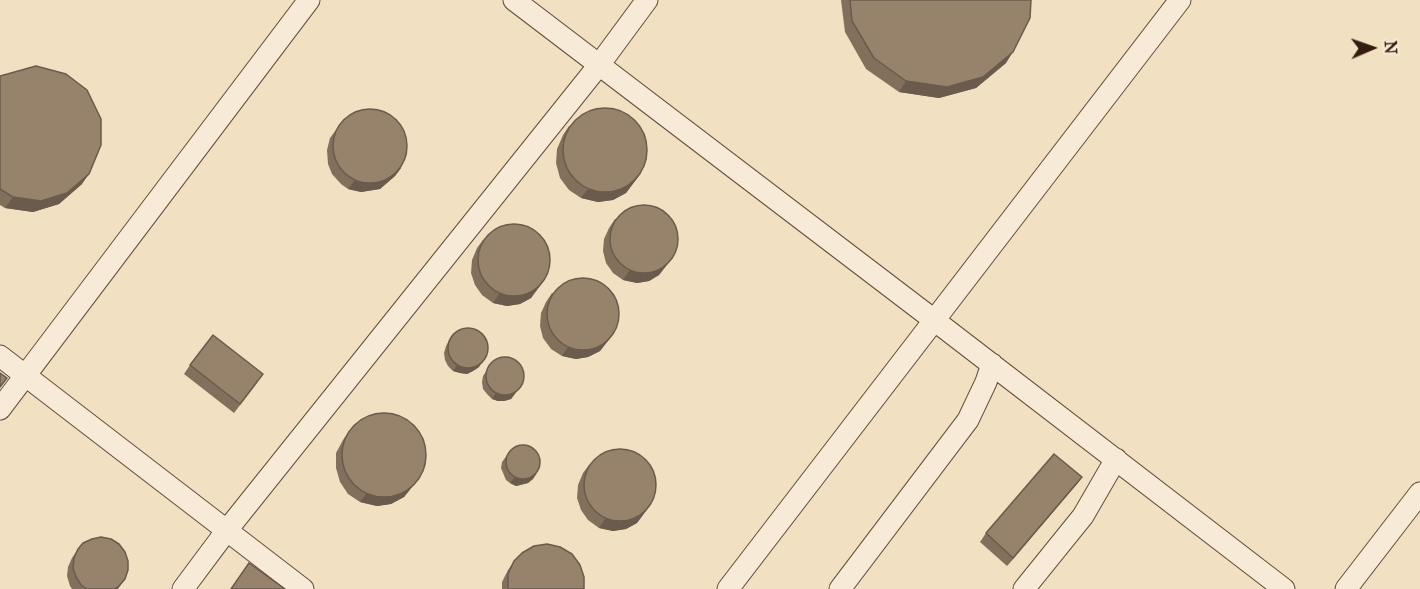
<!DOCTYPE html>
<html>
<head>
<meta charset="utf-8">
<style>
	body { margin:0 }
	#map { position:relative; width:1420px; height:589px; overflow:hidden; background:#f2e0c2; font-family:"IM FELL Great Primer",serif }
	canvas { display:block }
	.north { position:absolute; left:1342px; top:18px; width:60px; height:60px; -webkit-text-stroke:4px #f7ebd7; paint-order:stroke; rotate:88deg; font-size:16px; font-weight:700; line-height:24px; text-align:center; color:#341c0e }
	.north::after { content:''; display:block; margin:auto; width:21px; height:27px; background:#341c0e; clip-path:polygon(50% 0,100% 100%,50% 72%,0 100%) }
</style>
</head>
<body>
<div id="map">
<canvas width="1420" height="589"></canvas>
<div class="north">N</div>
</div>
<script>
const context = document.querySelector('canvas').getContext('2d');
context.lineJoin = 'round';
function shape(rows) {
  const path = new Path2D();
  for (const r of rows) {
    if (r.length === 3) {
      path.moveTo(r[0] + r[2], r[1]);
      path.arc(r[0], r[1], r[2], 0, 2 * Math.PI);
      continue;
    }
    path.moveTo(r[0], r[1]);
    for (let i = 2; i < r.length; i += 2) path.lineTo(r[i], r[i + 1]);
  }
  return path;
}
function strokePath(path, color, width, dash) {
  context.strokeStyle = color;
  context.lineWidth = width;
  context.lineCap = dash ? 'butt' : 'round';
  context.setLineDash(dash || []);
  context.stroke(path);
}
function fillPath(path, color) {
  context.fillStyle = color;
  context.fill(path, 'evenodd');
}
const minor = shape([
	[514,0,934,320,1284,589],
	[0,356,303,589],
	[0,409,309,0],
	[183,589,227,530,599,65,647,0],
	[728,589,1180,0],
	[840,589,968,420,986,382,992,364],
	[1024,589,1083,516,1116,459],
	[1346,589,1420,493]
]);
const wall = shape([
	[841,0,1031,0,1006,63,976,88,939,98,899,92,866,69,845,32],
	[0,76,82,184,59,204,33,212,5,208,0,205],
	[344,119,401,168,395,176,380,189,361,192,348,189,341,184,332,174,328,164,327,150,330,138],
	[569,126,641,173,626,193,613,200,598,202,581,198,569,190,560,178,556,163,557,149,563,135],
	[615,219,673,257,659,275,649,281,637,283,623,280,613,273,606,263,603,251,604,239,609,228],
	[483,240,545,279,531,298,520,304,507,306,493,303,482,295,475,285,471,273,472,260,477,248],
	[552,293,614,333,600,351,588,357,576,359,562,356,551,349,543,338,540,326,541,313,546,302],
	[453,334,479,367,473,371,467,374,460,373,453,371,448,366,445,360,444,353,446,346],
	[491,364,523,383,511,399,504,401,498,401,492,399,487,394,483,389,482,382,483,376],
	[190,365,257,383,234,413,184,374],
	[349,431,420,477,404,497,391,504,377,506,360,502,348,494,340,482,336,468,336,453,343,440],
	[510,451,533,479,528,483,516,486,510,483,506,480,501,468,502,462],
	[589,465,651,504,637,523,626,529,613,531,599,528,588,520,581,510,577,498,578,485,583,473],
	[1082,477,1076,485,1007,566,980,542,986,533],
	[78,549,125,579,118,589,72,589,70,586,67,576,68,567,72,558],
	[514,561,584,589,502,589,502,582,508,570]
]);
const shadedWall = shape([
	[1013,52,1006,63,976,88,939,98,899,92,906,81],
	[401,168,395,176,380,189,361,192,348,189,355,180],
	[641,173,626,193,613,200,598,202,581,198,587,190],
	[89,174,82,184,59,204,33,212,5,208,13,197],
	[673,257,659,275,649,281,637,283,623,280,629,271],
	[545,279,531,298,520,304,507,306,493,303,499,294],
	[614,333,600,351,588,357,576,359,562,356,568,347],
	[483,361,479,367,473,371,467,374,460,373,453,371,457,365],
	[523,383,511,399,504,401,498,401,492,399,496,393],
	[537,473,533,479,528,483,516,486,510,483,515,477],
	[420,477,404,497,391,504,377,506,360,502,366,494],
	[1082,477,1076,485,1007,566,1013,558],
	[651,504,637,523,626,529,613,531,599,528,605,519]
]);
const building = shape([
	[850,0,1031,0,1030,18,1013,52,983,77,947,87,906,81,874,58,852,21,850,0],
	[36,66,66,74,87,90,101,119,101,145,89,174,67,193,41,201,13,197,0,189,0,76,36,66],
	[605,150,42],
	[370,146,37],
	[644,239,34],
	[514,260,36],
	[583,314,36],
	[468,348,20],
	[213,335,263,374,240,404,190,365,213,335],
	[505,376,19],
	[0,373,7,378,0,387,0,373],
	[384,455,42],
	[523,462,17],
	[620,485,36],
	[1054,454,1082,477,1013,558,986,533,1054,454],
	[101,537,111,539,119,544,125,552,128,561,128,570,125,579,118,587,114,589,87,589,81,585,76,577,73,568,74,558,78,549,83,543,92,539,101,537],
	[547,544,560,547,572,554,580,565,584,577,584,589,508,589,508,574,514,561,522,553,534,546,547,544],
	[249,563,285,589,231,589,249,563]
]);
strokePath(minor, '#644d3b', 23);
strokePath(minor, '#f7ebd7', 21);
fillPath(wall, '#82705d');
fillPath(shadedWall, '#6a5b4c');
fillPath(building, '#97826c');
strokePath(building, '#6a5b4c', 1.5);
</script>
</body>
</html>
